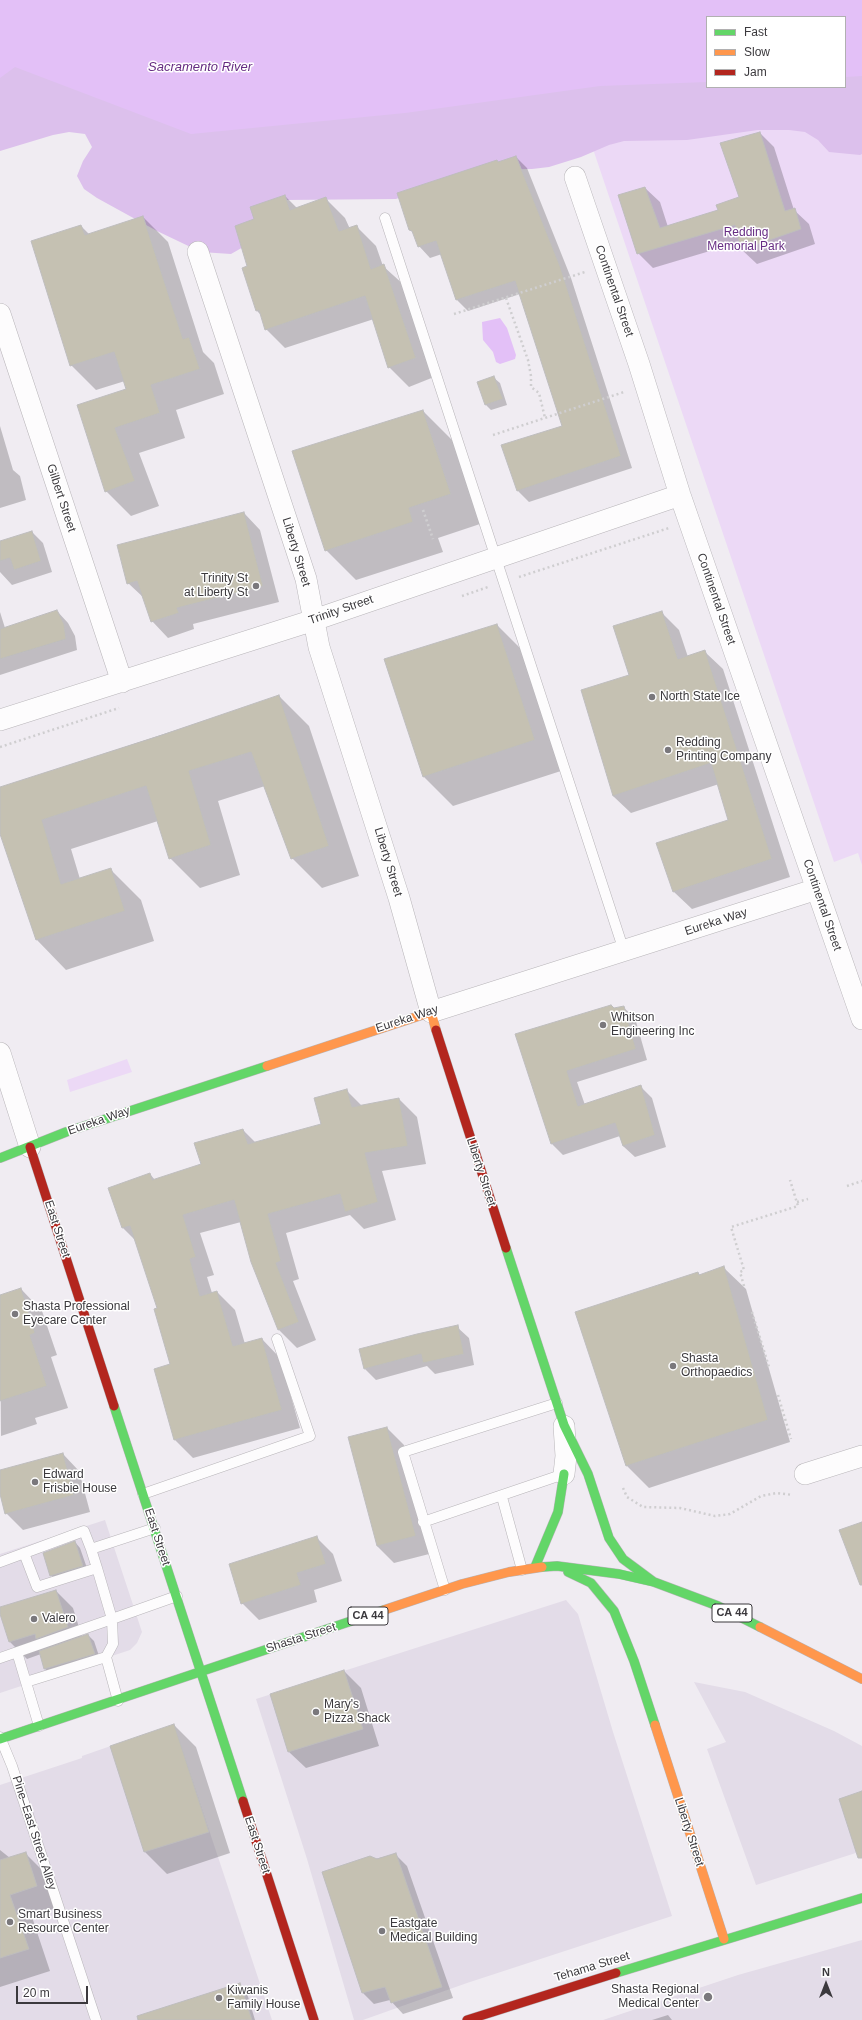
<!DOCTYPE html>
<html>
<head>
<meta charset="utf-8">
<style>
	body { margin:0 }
	#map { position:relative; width:862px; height:2020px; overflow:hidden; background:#f0ecf2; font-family:Arial,sans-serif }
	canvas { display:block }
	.legend { position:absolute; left:706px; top:16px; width:140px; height:72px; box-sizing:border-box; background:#fff; border:1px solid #b1b0b1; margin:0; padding:5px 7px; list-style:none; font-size:12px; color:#3b393d }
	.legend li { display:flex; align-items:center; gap:8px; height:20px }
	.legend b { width:20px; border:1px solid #b1b0b1 }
	.north { position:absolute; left:806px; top:1964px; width:40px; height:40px; -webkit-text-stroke:3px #fff; paint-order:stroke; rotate:0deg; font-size:11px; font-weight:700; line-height:16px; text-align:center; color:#3b393d }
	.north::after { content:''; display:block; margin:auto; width:14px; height:18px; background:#3b393d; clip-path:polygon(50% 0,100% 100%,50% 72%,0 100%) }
	.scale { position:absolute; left:16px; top:1986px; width:72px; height:18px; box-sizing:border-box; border:2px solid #3b393d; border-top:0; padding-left:5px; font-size:12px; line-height:14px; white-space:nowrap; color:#3b393d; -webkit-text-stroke:3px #fff; paint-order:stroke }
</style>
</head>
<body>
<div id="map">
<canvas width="862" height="2020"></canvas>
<ul class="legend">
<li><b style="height:5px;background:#63d668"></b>Fast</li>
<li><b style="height:5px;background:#ff974d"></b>Slow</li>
<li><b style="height:5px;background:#b3261e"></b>Jam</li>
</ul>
<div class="north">N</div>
<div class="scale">20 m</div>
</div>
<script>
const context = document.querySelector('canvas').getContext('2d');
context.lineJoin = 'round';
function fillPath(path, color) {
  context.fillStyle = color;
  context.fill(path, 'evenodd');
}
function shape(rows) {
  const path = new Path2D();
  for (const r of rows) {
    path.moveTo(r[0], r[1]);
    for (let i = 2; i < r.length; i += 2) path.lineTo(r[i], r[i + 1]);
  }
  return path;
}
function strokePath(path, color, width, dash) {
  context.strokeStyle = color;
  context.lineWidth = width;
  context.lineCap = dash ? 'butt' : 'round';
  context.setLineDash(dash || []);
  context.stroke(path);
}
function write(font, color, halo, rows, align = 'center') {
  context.font = font + ' Arial,sans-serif';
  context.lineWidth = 3;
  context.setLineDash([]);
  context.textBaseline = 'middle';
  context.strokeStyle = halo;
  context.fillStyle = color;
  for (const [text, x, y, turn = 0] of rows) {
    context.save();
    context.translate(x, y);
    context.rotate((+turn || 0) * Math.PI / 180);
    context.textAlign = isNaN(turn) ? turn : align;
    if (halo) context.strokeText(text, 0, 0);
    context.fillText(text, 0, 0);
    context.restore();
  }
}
const built = shape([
	[105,1520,142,1632,137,1643,130,1650,0,1693,0,1554],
	[566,1600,578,1614,613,1732,672,1916,467,1983,363,2020,354,2020,307,1859,256,1699],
	[694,1682,745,1692,834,1731,862,1746,862,1851,756,1885,707,1749,726,1742],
	[174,1724,272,2020,0,2020,0,1785,82,1758,82,1756],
	[862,1940,862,2020,603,2020,738,1975]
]);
const green = shape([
	[862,115,862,865,858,853,834,862,593,149,663,129],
	[127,1059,132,1072,70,1092,67,1080]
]);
const forest = shape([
	[845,36,862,37,862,154,860,155,829,152,818,140,805,132,789,130,758,130,687,140,624,141,609,145,581,157,549,167,532,169,470,170,396,199,284,200,245,246,231,254,201,252,157,231,97,198,84,189,77,176,83,161,92,147,85,134,69,132,53,135,0,151,0,58,707,55,707,87,845,87]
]);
const water = shape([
	[0,0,862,0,862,76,845,77,845,17,707,17,707,82,600,86,405,113,191,134,15,67,0,78],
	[500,318,507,328,516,355,515,359,500,364,496,362,493,352,483,340,482,322]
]);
const shadow = shape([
	[760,133,774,147,794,210,809,224,815,244,757,264,742,250,740,242,653,268,638,253,645,188,660,202,668,227,719,210,740,198],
	[516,157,527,168,571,278,632,468,529,502,518,491,502,446,563,427,520,294,468,311,457,300,442,254,430,258,419,246,414,234,410,229,498,163],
	[285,196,297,208,326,199,345,218,350,229,357,227,376,246,383,266,404,285,434,377,409,387,389,367,374,319,285,348,266,329,262,316,257,311,248,267,255,220],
	[143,217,168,242,203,352,214,363,224,394,176,410,185,438,139,453,159,506,131,516,106,491,78,405,127,390,125,381,96,390,71,365,81,226,90,235],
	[494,378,500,383,507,405,491,410,486,405],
	[423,411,453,441,480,524,438,538,443,552,356,580,326,550],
	[0,426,13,470,20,476,26,500,0,508],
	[244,513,260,530,279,602,193,624,194,629,168,638,152,621,144,598,128,583],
	[32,532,43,543,52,572,12,585,0,572,0,542],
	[57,611,68,623,75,636,77,650,0,675,0,612,5,628],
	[661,612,679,630,688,657,705,652,723,669,790,877,692,909,674,892,730,821,719,784,631,813,613,796,630,676],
	[497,625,527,655,564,770,453,806,423,776],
	[279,696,309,726,359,876,322,888,292,858,265,786,218,801,240,875,200,888,170,858,158,821,71,849,80,879,111,870,141,900,154,941,66,970,37,940,0,832,0,788],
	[623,1007,635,1018,647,1060,577,1082,585,1105,641,1087,652,1098,666,1147,635,1157,623,1146,620,1136,563,1155,552,1144,516,1035],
	[346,1090,362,1106,399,1099,417,1117,426,1164,382,1171,396,1220,364,1229,350,1215,286,1233,299,1279,293,1281,316,1340,297,1348,278,1329,241,1222,200,1233,214,1275,207,1277,212,1293,217,1292,235,1310,245,1344,262,1339,280,1358,300,1428,193,1458,175,1440,171,1365,158,1309,136,1241,123,1228,110,1189,150,1174,155,1180,202,1165,243,1130,256,1143,322,1125],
	[724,1268,746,1289,790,1442,649,1488,627,1466,576,1313,698,1273,700,1275],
	[21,1289,42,1311,57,1355,51,1357,68,1408,35,1418,37,1424,1,1436,0,1296],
	[457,1327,469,1338,474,1365,435,1374,427,1366,376,1380,365,1369],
	[387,1428,404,1445,433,1553,394,1563,377,1546],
	[63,1454,79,1471,90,1512,23,1530,6,1513,0,1490,0,1471],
	[316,1537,333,1554,342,1581,314,1590,317,1602,259,1620,242,1603],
	[75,1542,80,1548,88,1571,56,1581,51,1575],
	[56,1591,73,1608,82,1637,88,1635,94,1641,100,1659,51,1674,45,1669,41,1654,27,1659,10,1642,0,1608],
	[344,1671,361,1688,379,1746,306,1768,289,1752],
	[174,1725,196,1747,230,1853,167,1874,145,1852,111,1747],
	[0,1850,10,1858,25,1853,47,1875,58,1907,32,1917,50,1971,0,1987],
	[395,1854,407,1866,453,1998,403,2014,390,2000,374,2004,363,1993,323,1872],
	[240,1984,246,1990,255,2020,149,2020],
	[668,2015,672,2020,652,2020]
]);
const building = shape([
	[760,132,785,211,795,208,801,229,741,250,735,225,637,254,618,195,645,187,660,228,718,210,716,205,739,197,720,143,760,132],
	[516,156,560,266,621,456,517,491,501,445,562,426,515,281,456,300,436,241,418,247,412,231,409,230,397,193,497,160,498,162,516,156],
	[285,195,290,210,326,197,339,231,357,225,371,269,384,264,416,358,388,368,365,296,265,330,259,310,256,311,242,268,247,266,235,226,254,219,250,207,285,195],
	[143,216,183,339,189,337,200,369,151,385,160,413,115,428,135,481,105,492,77,405,126,389,114,352,70,366,31,241,81,225,85,235,143,216],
	[494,376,503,399,485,405,477,382,494,376],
	[423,410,451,494,409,508,413,522,325,551,292,451,423,410],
	[244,512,263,586,177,608,179,613,151,622,137,581,127,584,117,545,244,512],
	[32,531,41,561,14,570,10,558,0,561,0,541,32,531],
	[57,610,64,624,66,639,0,659,0,629,57,610],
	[662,611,678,659,705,650,772,859,673,892,656,843,728,820,711,763,613,796,581,690,629,675,613,626,662,611],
	[497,624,535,740,423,777,384,659,497,624],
	[279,695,329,846,291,859,251,752,189,771,211,845,169,859,146,786,42,820,61,884,111,868,125,911,36,940,0,834,0,787,162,735,279,695],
	[611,1005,614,1008,624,1006,636,1049,567,1071,578,1106,641,1085,655,1135,623,1146,615,1123,551,1144,515,1034,611,1005],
	[347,1089,352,1107,399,1098,408,1146,365,1153,378,1202,345,1212,340,1194,268,1214,281,1261,276,1263,299,1322,278,1330,251,1262,234,1200,183,1215,196,1257,190,1259,200,1296,217,1291,233,1346,262,1338,282,1410,174,1440,154,1369,170,1364,154,1309,157,1308,130,1226,122,1228,108,1188,150,1173,152,1180,201,1164,194,1143,243,1129,248,1144,321,1124,314,1098,347,1089],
	[724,1266,768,1420,626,1466,575,1312,698,1272,699,1275,724,1266],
	[21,1288,35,1333,30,1335,47,1386,0,1401,0,1295,21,1288],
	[458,1325,464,1354,423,1363,421,1354,364,1369,359,1349,417,1334,458,1325],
	[387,1427,416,1536,377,1546,348,1437,387,1427],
	[63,1453,74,1495,5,1514,0,1494,0,1470,63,1453],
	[862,1522,862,1585,860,1585,839,1530,862,1522],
	[317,1536,326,1564,297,1573,301,1585,241,1604,229,1564,317,1536],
	[75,1541,83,1566,50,1576,43,1553,75,1541],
	[56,1590,68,1627,36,1639,35,1634,9,1642,0,1614,0,1607,56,1590],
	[88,1634,95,1654,44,1669,39,1651,88,1634],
	[344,1670,363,1729,288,1752,270,1694,344,1670],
	[174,1724,209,1832,144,1852,110,1746,174,1724],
	[862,1791,862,1858,858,1858,839,1799,862,1791],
	[26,1852,37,1886,10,1895,29,1949,0,1958,0,1860,26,1852],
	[396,1853,442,1987,391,2003,385,1987,362,1993,322,1872,370,1856,377,1859,396,1853],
	[240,1983,252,2020,138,2020,137,2016,240,1983]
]);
const path = shape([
	[506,298,528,360,531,376,531,387,539,393,545,418],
	[454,314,585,272],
	[493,435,624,392],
	[423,510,433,539],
	[519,577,669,528],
	[462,596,488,587],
	[0,747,119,708],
	[847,1186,862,1181],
	[797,1202,808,1199],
	[744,1286,740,1272,744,1270,731,1227,798,1206,790,1180],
	[752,1312,769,1367],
	[778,1395,791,1439],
	[623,1488,627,1497,643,1507,680,1508,715,1516,730,1514,761,1496,777,1493,793,1495]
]);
const lane = shape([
	[385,218,624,951],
	[143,1494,310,1436,277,1339],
	[502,1497,522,1570],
	[423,1522,564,1474],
	[24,1553,37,1587,97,1568,91,1549],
	[0,1562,84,1531,91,1549,155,1528],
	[97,1568,112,1619,177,1596],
	[445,1590,403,1452,557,1403],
	[17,1652,39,1726],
	[106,1657,118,1701],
	[0,1658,112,1619,113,1644,106,1657,26,1682],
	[0,1737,12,1766,96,2020]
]);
const street = shape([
	[575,177,639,364,680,495,862,1019],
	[198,252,306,579,319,647,399,898,431,1012,817,889],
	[0,314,122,682],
	[0,720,314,620,680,495],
	[0,1053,30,1147],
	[564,1474,566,1456,564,1426],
	[805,1474,862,1456]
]);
const fast = shape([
	[0,1158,66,1132,267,1066],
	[506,1248,564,1425],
	[114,1406,243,1801],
	[564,1425,588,1474,609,1538,623,1559,654,1582,718,1606,760,1627],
	[535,1567,558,1512,564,1474],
	[542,1567,557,1566,619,1574,654,1582],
	[568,1572,591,1583,614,1611,634,1661,655,1725],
	[0,1739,384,1610],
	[616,1973,862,1898]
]);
const slow = shape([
	[267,1066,431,1012,436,1030],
	[384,1610,462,1584,509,1572,542,1567],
	[760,1627,862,1679],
	[655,1725,724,1939]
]);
const jam = shape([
	[436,1030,506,1248],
	[30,1147,114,1406],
	[243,1801,314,2020],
	[467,2020,616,1973]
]);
const markers = [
	[256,586,4,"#7a787c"],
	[652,697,4,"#7a787c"],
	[668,750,4,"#7a787c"],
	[603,1025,4,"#7a787c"],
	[15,1314,4,"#7a787c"],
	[673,1366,4,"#7a787c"],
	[35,1482,4,"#7a787c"],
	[34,1619,4,"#7a787c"],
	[316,1712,4,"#7a787c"],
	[10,1922,4,"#7a787c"],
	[382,1931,4,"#7a787c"],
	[708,1997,5,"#7a787c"],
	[219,1998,4,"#7a787c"]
];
const shields = [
	[732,1613,40],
	[368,1616,40]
];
const shieldNames = [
	["CA 44",732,1613],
	["CA 44",368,1616]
];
const parkNames = [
	["Redding",746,233],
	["Memorial Park",746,247]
];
const streetNames = [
	["Continental Street",614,291,71],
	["Gilbert Street",61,498,72],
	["Liberty Street",296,552,73],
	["Continental Street",716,599,71],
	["Trinity Street",341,610,-19],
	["Liberty Street",388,862,73],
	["Continental Street",822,905,71],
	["Eureka Way",716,922,-18],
	["Eureka Way",407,1019,-18],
	["Eureka Way",99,1121,-19],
	["Liberty Street",481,1172,72],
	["East Street",57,1229,72],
	["East Street",157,1537,72],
	["Shasta Street",301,1638,-18],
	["Liberty Street",689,1832,72],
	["Pine–East Street Alley",34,1833,72],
	["East Street",257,1845,72],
	["Tehama Street",592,1967,-17]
];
const poiNames = [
	["Trinity St",248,579,"right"],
	["at Liberty St",248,593,"right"],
	["North State Ice",660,697],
	["Redding",676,743],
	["Printing Company",676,757],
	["Whitson",611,1018],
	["Engineering Inc",611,1032],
	["Shasta Professional",23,1307],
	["Eyecare Center",23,1321],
	["Shasta",681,1359],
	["Orthopaedics",681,1373],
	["Edward",43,1475],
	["Frisbie House",43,1489],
	["Valero",42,1619],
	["Mary's",324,1705],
	["Pizza Shack",324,1719],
	["Smart Business",18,1915],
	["Resource Center",18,1929],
	["Eastgate",390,1924],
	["Medical Building",390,1938],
	["Shasta Regional",699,1990,"right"],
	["Medical Center",699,2004,"right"],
	["Kiwanis",227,1991],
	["Family House",227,2005]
];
const waterNames = [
	["Sacramento River",200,67]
];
fillPath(built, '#e3dce8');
fillPath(green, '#ecd9f6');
fillPath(forest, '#dcc0ec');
fillPath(water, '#e3c0f7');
fillPath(shadow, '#0003');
fillPath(building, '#c5c1b2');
strokePath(building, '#bebdbe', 1);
strokePath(lane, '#b8b5b9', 11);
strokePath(street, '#b8b5b9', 22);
strokePath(fast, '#b8b5b9', 10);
strokePath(slow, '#b8b5b9', 10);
strokePath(jam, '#b8b5b9', 10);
strokePath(path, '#cfced0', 2.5, [2, 3]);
strokePath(lane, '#fdfcfd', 10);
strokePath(street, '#fdfcfd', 21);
strokePath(fast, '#63d668', 9);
strokePath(slow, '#ff974d', 9);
strokePath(jam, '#b3261e', 9);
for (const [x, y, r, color] of markers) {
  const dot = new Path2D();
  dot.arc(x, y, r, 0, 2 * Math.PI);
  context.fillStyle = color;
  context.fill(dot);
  strokePath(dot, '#fff', 1.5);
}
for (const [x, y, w] of shields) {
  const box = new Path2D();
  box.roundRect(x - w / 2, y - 9, w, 18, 3);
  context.fillStyle = '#fff';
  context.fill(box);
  strokePath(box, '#3b393d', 1);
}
write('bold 11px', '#3b393d', null, shieldNames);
write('12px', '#672d84', '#fff', parkNames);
write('12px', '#3b393d', '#fff', streetNames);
write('12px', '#3b393d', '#fff', poiNames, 'left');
write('italic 13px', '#662c82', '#fff', waterNames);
</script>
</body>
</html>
